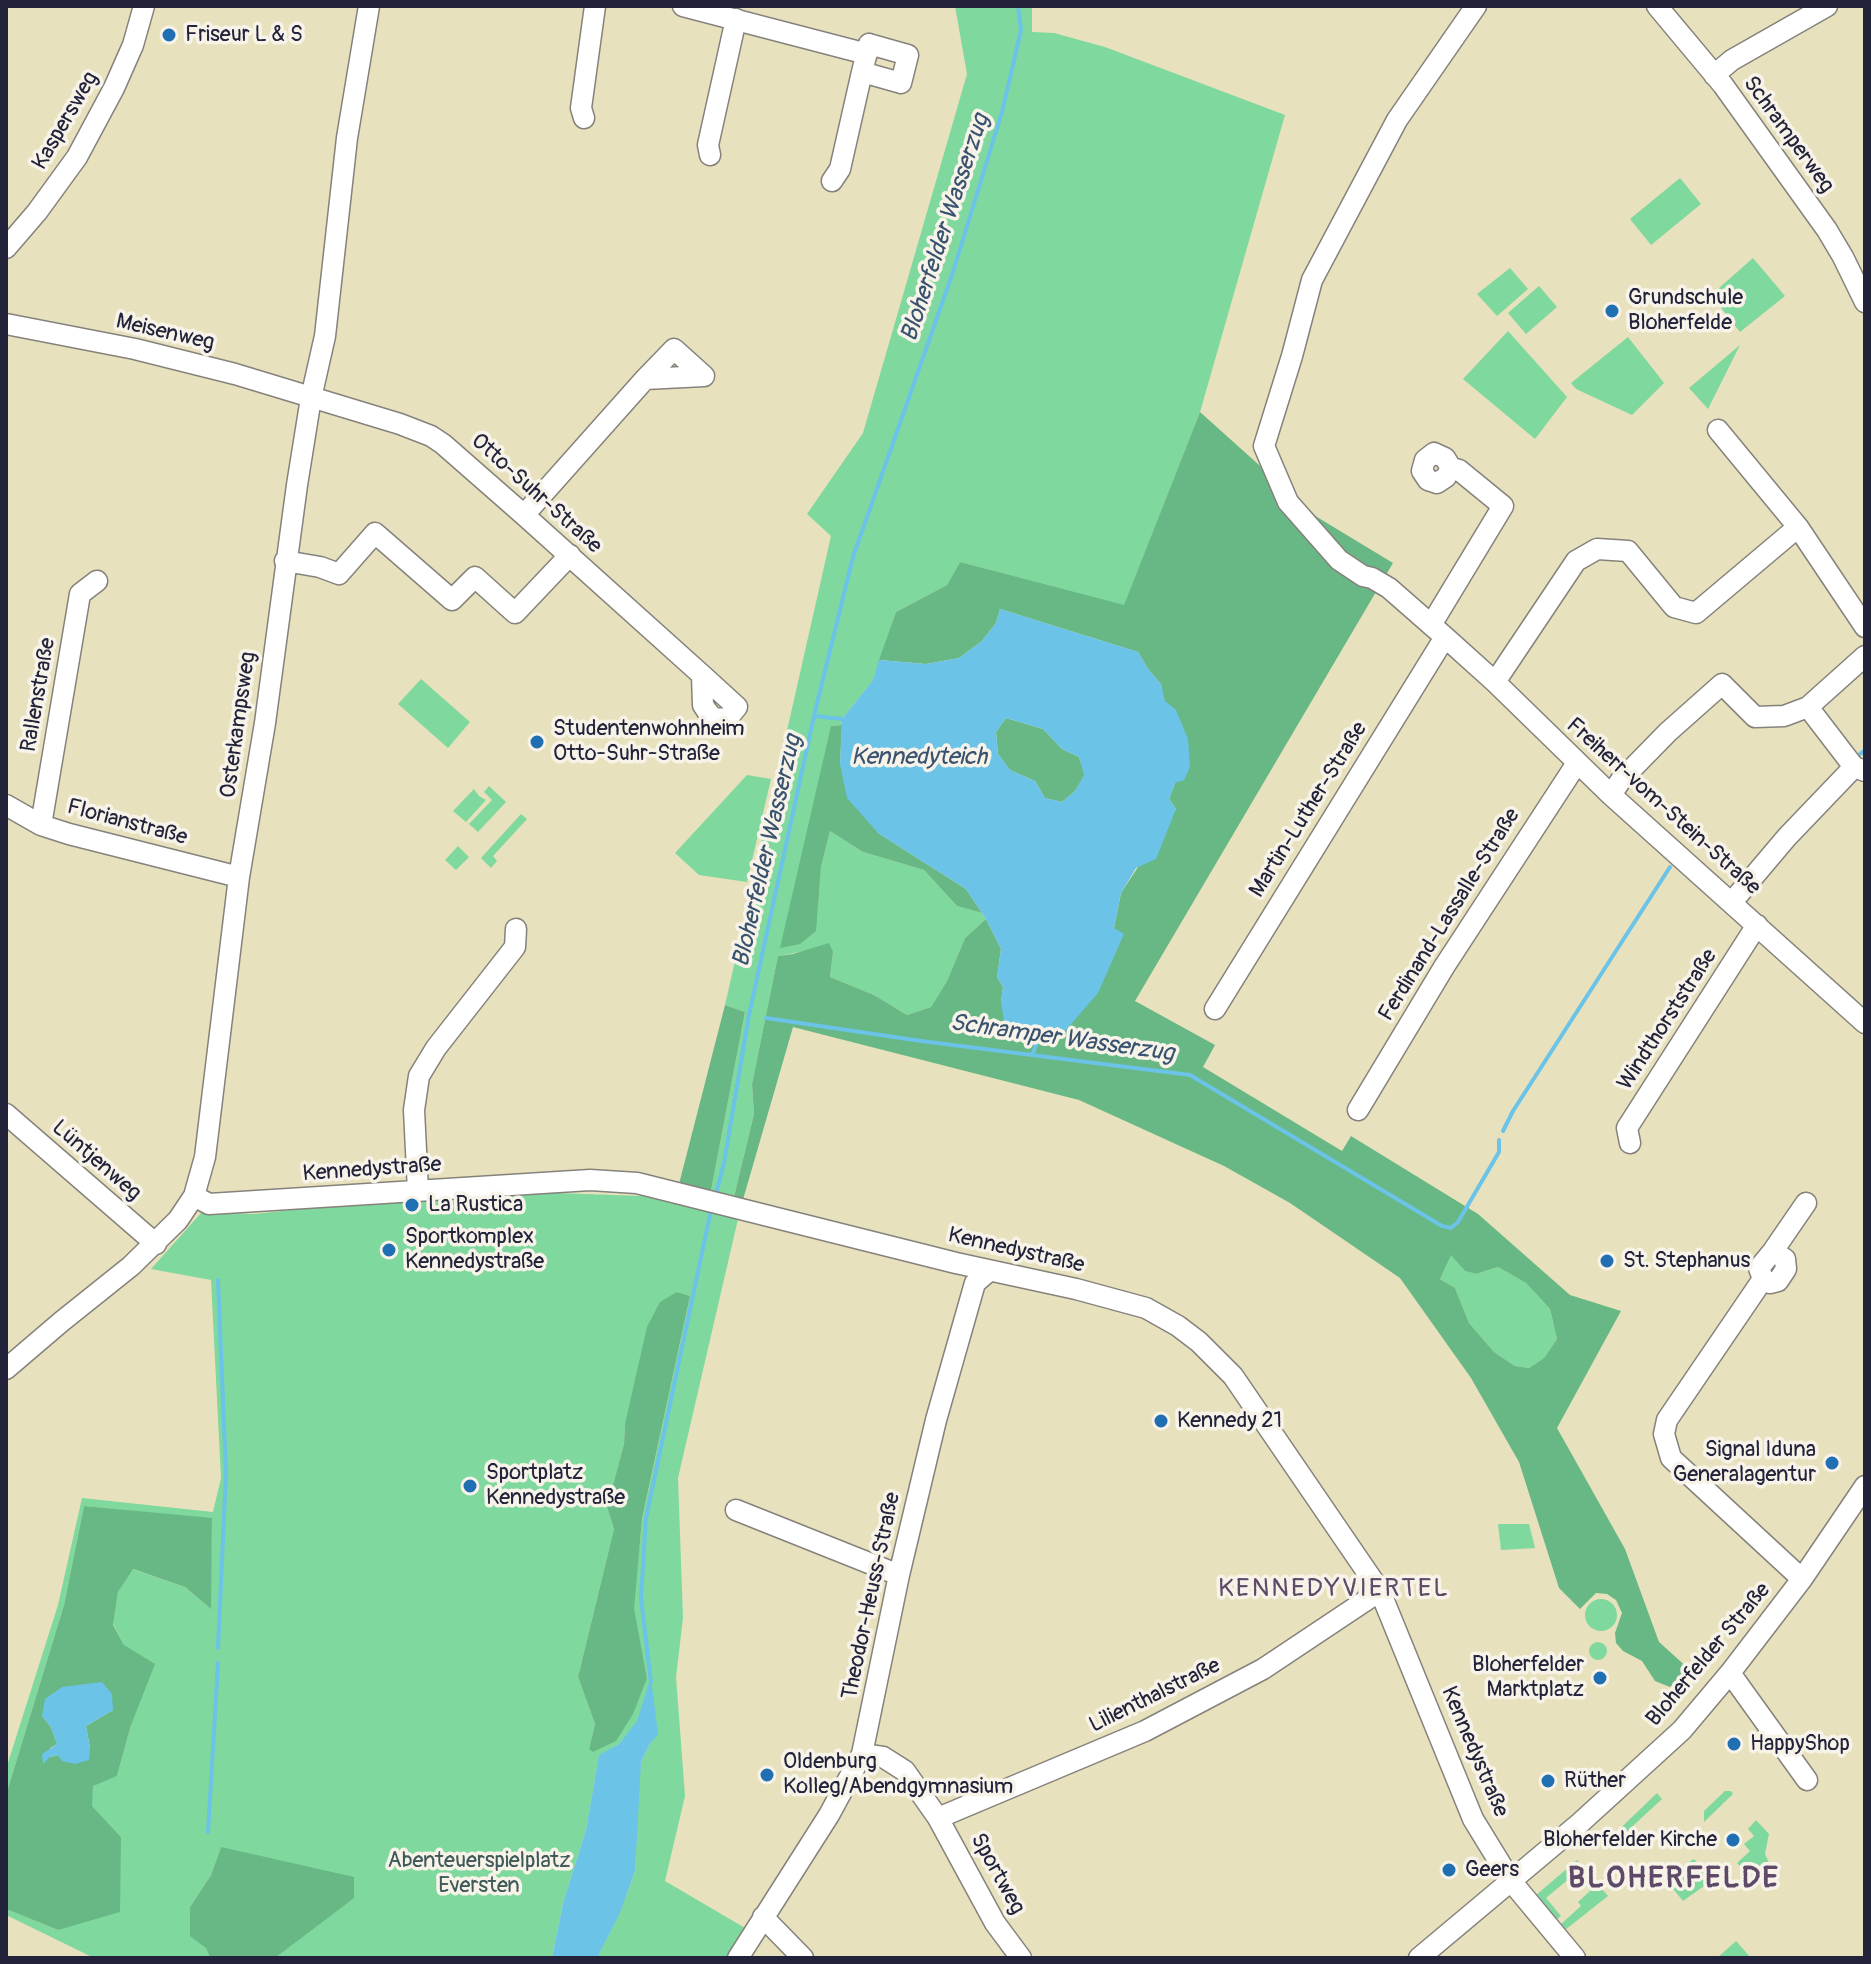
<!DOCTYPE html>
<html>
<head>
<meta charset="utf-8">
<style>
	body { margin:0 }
	#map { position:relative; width:1871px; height:1964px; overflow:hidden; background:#e8e1bd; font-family:Pangolin,sans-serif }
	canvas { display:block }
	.frame { position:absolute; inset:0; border:8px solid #22223b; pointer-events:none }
</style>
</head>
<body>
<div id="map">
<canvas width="1871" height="1964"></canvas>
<div class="frame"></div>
</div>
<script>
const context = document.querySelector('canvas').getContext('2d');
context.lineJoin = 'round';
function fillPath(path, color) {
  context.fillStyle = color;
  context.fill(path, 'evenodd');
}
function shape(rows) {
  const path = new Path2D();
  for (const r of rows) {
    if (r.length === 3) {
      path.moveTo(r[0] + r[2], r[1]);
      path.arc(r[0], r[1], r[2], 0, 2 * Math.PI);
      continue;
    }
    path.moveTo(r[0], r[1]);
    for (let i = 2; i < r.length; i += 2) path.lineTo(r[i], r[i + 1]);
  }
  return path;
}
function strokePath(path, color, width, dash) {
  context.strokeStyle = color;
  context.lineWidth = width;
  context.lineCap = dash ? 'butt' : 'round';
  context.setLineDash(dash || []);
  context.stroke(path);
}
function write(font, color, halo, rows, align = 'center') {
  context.font = font + ' Pangolin,sans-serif';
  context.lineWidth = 7;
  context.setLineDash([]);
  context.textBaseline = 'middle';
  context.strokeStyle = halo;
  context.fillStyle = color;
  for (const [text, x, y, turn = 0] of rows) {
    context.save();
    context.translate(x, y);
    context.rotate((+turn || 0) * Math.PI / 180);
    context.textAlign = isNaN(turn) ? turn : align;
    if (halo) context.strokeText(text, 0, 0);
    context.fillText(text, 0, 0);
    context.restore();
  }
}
const green = shape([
	[955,6,1032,6,1032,32,1054,33,1105,47,1285,115,1200,412,1124,606,960,562,947,585,896,612,873,680,842,719,842,725,831,726,816,931,821,867,830,831,863,852,924,870,957,906,982,913,986,919,965,938,947,981,931,1007,907,1015,874,995,830,977,833,952,805,951,778,956,752,1084,754,1114,733,1201,710,1196,745,1012,725,1005,831,536,807,514,863,433,967,74],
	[1680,178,1701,204,1651,245,1630,219],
	[1753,258,1785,296,1740,332,1711,295],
	[1510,268,1528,289,1497,316,1477,294],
	[1539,286,1557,307,1526,334,1508,313],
	[1508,331,1567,397,1535,439,1463,379],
	[1628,337,1664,383,1632,415,1576,389,1571,383],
	[1740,345,1708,409,1689,388],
	[421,679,470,722,448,748,398,704],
	[747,775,771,779,747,882,699,875,675,853],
	[489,786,506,802,478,832,469,824,492,800,484,792],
	[474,789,479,796,486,800,466,822,453,811],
	[521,814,527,819,493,856,497,861,491,868,481,858],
	[458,846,469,857,456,870,445,860],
	[557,1193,642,1196,738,1219,678,1478,683,1618,676,1677,685,1796,665,1881,745,1928,728,1958,597,1958,620,1912,635,1871,638,1784,641,1762,651,1742,651,1679,638,1721,619,1744,599,1756,586,1830,563,1903,552,1958,275,1958,307,1933,221,1847,211,1875,190,1907,210,1958,94,1958,6,1915,6,1909,58,1930,121,1837,91,1806,93,1785,117,1776,131,1725,124,1645,113,1624,118,1592,132,1569,185,1587,210,1608,212,1519,84,1506,64,1605,6,1795,6,1769,58,1605,82,1498,213,1512,221,1478,211,1280,151,1269,202,1212,254,1214,396,1199],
	[677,1292,690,1296,642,1520,633,1609,647,1678,589,1749,595,1724,578,1677,614,1529,607,1507,624,1444,625,1424],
	[1451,1254,1465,1271,1476,1274,1498,1267,1526,1283,1550,1309,1557,1339,1544,1358,1529,1368,1515,1366,1494,1352,1469,1323,1455,1288,1440,1279],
	[1498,1524,1529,1524,1535,1548,1501,1550],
	[1601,1615,16],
	[1598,1651,9],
	[1725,1791,1731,1791,1733,1794,1704,1822,1704,1811],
	[1657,1793,1662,1799,1608,1849,1604,1844],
	[1756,1820,1769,1834,1765,1854,1771,1867,1767,1871,1753,1863,1744,1870,1737,1863,1750,1851,1744,1844,1754,1836,1748,1829],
	[1694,1859,1701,1867,1709,1866,1718,1876,1683,1901,1666,1880,1672,1874,1672,1865,1683,1866],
	[1577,1860,1608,1896,1565,1930,1560,1925,1581,1906,1578,1902,1590,1891,1576,1873,1546,1898,1561,1916,1556,1920,1535,1896],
	[1736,1941,1751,1958,1717,1958]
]);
const forest = shape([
	[1200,412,1317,517,1393,563,1135,1001,1215,1045,1203,1067,1342,1151,1351,1136,1478,1214,1570,1295,1621,1311,1557,1428,1625,1549,1659,1642,1689,1669,1670,1687,1655,1681,1642,1661,1623,1651,1616,1643,1615,1633,1622,1613,1616,1600,1607,1594,1596,1593,1580,1609,1559,1588,1519,1462,1471,1378,1400,1278,1290,1203,1224,1166,1079,1100,793,1027,742,1203,733,1201,754,1114,752,1084,778,956,793,954,829,943,833,952,830,977,874,995,907,1015,931,1007,947,981,965,938,986,919,1001,949,997,977,1003,987,1001,1002,1114,928,1121,893,1176,809,1169,799,1175,783,1161,684,1148,669,1138,652,1000,609,996,623,982,641,959,658,926,664,879,660,896,612,947,585,960,562,1124,605],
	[1451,1255,1465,1271,1476,1274,1498,1267,1526,1283,1550,1309,1557,1339,1544,1358,1529,1368,1515,1366,1494,1352,1469,1323,1455,1288,1440,1279],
	[1006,718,1043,729,1062,749,1079,757,1085,775,1075,791,1062,802,1045,798,1035,781,1010,770,998,754,996,732],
	[842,725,840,764,878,833,966,889,982,913,957,906,924,870,863,852,830,831,821,867,816,931,800,944,780,948,831,726],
	[725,1005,745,1012,710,1196,678,1188],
	[677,1292,690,1296,642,1519,634,1609,647,1678,633,1714,616,1741,593,1752,589,1749,595,1724,578,1677,614,1529,607,1507,624,1444,625,1424,647,1327,660,1302],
	[84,1506,212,1518,211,1609,185,1587,133,1569,118,1592,113,1625,124,1645,155,1664,131,1725,117,1776,93,1786,92,1806,121,1837,120,1912,58,1930,6,1909,6,1795,64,1605],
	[113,1710,86,1726,90,1748,50,1757,50,1748,57,1744,51,1727,42,1716],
	[221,1847,354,1877,354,1898,275,1958,210,1958,206,1948,190,1936,190,1907,211,1875]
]);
const water = shape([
	[1000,609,1138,652,1148,669,1161,684,1165,701,1176,710,1188,739,1190,767,1184,780,1175,783,1169,799,1176,809,1156,859,1136,868,1121,893,1114,928,1124,934,1098,993,1065,1031,1014,1031,1004,1021,1001,1002,1003,987,997,977,1001,949,986,919,966,889,878,833,847,798,840,764,842,719,873,680,879,660,926,664,959,658,982,641,996,623],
	[1006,718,1043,729,1062,749,1079,757,1084,775,1075,791,1062,802,1045,798,1035,781,1010,770,998,754,996,732],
	[651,1677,658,1735,651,1742,641,1762,635,1871,620,1913,597,1958,552,1958,563,1903,586,1830,599,1755,619,1744,637,1721],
	[102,1682,112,1694,113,1710,86,1726,90,1748,89,1760,75,1764,62,1761,58,1755,50,1757,43,1764,42,1754,57,1744,51,1727,42,1716,45,1699,62,1687]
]);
const stream = shape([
	[814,716,842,719],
	[1860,754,1865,750],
	[766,1018,921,1041,1190,1075,1442,1226,1451,1228,1458,1222,1499,1152,1499,1140],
	[1033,1053,1041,1032],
	[1503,1131,1513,1111,1670,867],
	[715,1198,724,1163,749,1015,814,716,853,557,953,272,1002,112,1021,30,1018,6],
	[218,1280,226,1473,218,1648],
	[651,1682,641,1598,646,1518,711,1210],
	[208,1832,218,1663]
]);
const minor = shape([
	[683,6,867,54],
	[1476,6,1397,120,1312,280,1292,356,1264,446,1288,502,1339,560,1363,576,1372,578,1389,588,1445,637,1495,682,1611,795,1865,1023],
	[1657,6,1723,85,1827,230,1843,257,1865,302],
	[869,44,908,55,901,83,862,72,869,44],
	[1714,75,1732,60,1827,6],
	[584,118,581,108,595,6],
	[710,155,708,145,736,19],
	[832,181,840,169,862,72],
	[6,248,37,212,77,157,114,88,133,45,144,6],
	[6,324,135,349,235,374,400,424,431,436,443,444,524,515,702,675,703,705,707,711,713,718,727,719,737,707,702,675],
	[524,515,645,379,674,349,704,376,645,379],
	[1798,527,1865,627],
	[285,561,320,567,339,574,375,533,452,600,475,577,515,613,570,555],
	[1431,625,1503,506,1459,470,1451,468,1445,458,1434,453,1425,460,1422,471,1428,480,1437,483,1446,477,1451,468],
	[1495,682,1576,561,1597,549,1628,551,1674,607,1696,613,1798,527,1718,430],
	[1808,707,1854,767,1865,771],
	[1611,795,1621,780,1668,732,1722,684,1755,717,1784,716,1808,707,1865,656],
	[6,805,41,825,69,834,239,877],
	[41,825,80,594,97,581],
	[1732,902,1787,837,1854,767],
	[1215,1009,1445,637],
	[1358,1110,1444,967,1577,763],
	[6,1114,156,1244],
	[1630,1143,1627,1128,1757,925],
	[418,1191,414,1110,419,1076,436,1048,515,947,516,929],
	[194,1196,209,1204,590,1180,637,1183,956,1263,1076,1289,1146,1308,1178,1326,1199,1342,1233,1376,1380,1591,1473,1819,1511,1881,1575,1958],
	[1773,1251,1806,1203],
	[1763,1279,1770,1283,1778,1281,1786,1269,1785,1259,1773,1251,1759,1268,1763,1279,1667,1420,1664,1434,1671,1458,1802,1579],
	[6,1369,61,1322,131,1266,178,1220,194,1196,205,1157,239,877,265,723,297,485,311,398,325,336,347,138,369,6],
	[736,1510,899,1575],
	[1730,1673,1807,1780],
	[862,1754,883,1757,905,1771,938,1818,995,1923,1021,1958],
	[938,1818,1145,1731,1263,1669,1380,1591],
	[763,1917,803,1958],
	[738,1958,829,1815,862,1754,899,1575,936,1420,975,1283,989,1271],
	[1419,1958,1580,1823,1682,1730,1730,1673,1802,1579,1865,1486]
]);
const markers = [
	[169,35,8,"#1f6fb2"],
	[1612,311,8,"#1f6fb2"],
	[537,742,8,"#1f6fb2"],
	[412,1205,8,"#1f6fb2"],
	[389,1250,8,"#1f6fb2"],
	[1607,1261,8,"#1f6fb2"],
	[1161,1421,8,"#1f6fb2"],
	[1832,1463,8,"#1f6fb2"],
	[470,1486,8,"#1f6fb2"],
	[1600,1678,8,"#1f6fb2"],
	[1734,1744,8,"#1f6fb2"],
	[767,1775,8,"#1f6fb2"],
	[1548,1781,8,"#1f6fb2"],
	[1733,1840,8,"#1f6fb2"],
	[1449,1870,8,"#1f6fb2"]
];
const poiNames = [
	["Friseur L & S",185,35],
	["Grundschule",1628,298],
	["Bloherfelde",1628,323],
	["Studentenwohnheim",553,729],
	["Otto-Suhr-Straße",553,754],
	["La Rustica",428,1205],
	["Sportkomplex",405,1237],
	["Kennedystraße",405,1262],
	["St. Stephanus",1623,1261],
	["Kennedy 21",1177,1421],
	["Signal Iduna",1816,1450,"right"],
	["Generalagentur",1816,1475,"right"],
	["Sportplatz",486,1473],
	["Kennedystraße",486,1498],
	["Bloherfelder",1584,1665,"right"],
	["Marktplatz",1584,1690,"right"],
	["HappyShop",1750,1744],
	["Oldenburg",783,1762],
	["Kolleg/Abendgymnasium",783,1787],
	["Rüther",1564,1781],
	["Bloherfelder Kirche",1717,1840,"right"],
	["Geers",1465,1870]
];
const streetNames = [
	["Kaspersweg",66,121,-60],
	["Schramperweg",1788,135,54],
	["Meisenweg",165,333,13],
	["Otto-Suhr-Straße",536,494,42],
	["Rallenstraße",39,695,-80],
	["Osterkampsweg",239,725,-82],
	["Freiherr-vom-Stein-Straße",1663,807,42],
	["Martin-Luther-Straße",1309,810,-58],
	["Florianstraße",127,823,15],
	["Ferdinand-Lassalle-Straße",1450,915,-58],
	["Windthorststraße",1668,1020,-57],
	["Lüntjenweg",96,1161,41],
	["Kennedystraße",372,1170,-4],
	["Kennedystraße",1016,1251,13],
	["Theodor-Heuss-Straße",872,1596,-78],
	["Bloherfelder Straße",1709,1655,-50],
	["Lilienthalstraße",1155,1696,-26],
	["Kennedystraße",1474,1752,67],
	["Sportweg",997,1874,61]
];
const parkNames = [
	["Abenteuerspielplatz",479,1861],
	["Eversten",479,1886]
];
const waterNames = [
	["Bloherfelder Wasserzug",946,228,-72],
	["Kennedyteich",919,758],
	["Bloherfelder Wasserzug",768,851,-77],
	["Schramper Wasserzug",1062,1039,8]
];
const quarterNames = [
	["KENNEDYVIERTEL",1334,1589]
];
const districtNames = [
	["BLOHERFELDE",1674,1879]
];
fillPath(green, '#7fd89d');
fillPath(forest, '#67b884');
fillPath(water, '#6bc3e8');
strokePath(stream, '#6bc3e8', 4);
strokePath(minor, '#85827c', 23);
strokePath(minor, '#fff', 20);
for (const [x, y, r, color] of markers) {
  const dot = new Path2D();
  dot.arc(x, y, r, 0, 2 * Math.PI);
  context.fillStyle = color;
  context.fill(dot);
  strokePath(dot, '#f7f3e8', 3);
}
write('22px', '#22223b', '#f7f3e8', poiNames, 'left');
write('22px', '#22223b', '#f7f3e8', streetNames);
write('22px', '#3e5958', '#f7f3e8', parkNames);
write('italic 24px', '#38526f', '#f7f3e8', waterNames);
context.letterSpacing = '2px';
write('26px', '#5e4a68', '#f7f3e8', quarterNames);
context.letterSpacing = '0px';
context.letterSpacing = '2px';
write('bold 30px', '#5e4a68', '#f7f3e8', districtNames);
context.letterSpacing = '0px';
</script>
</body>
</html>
